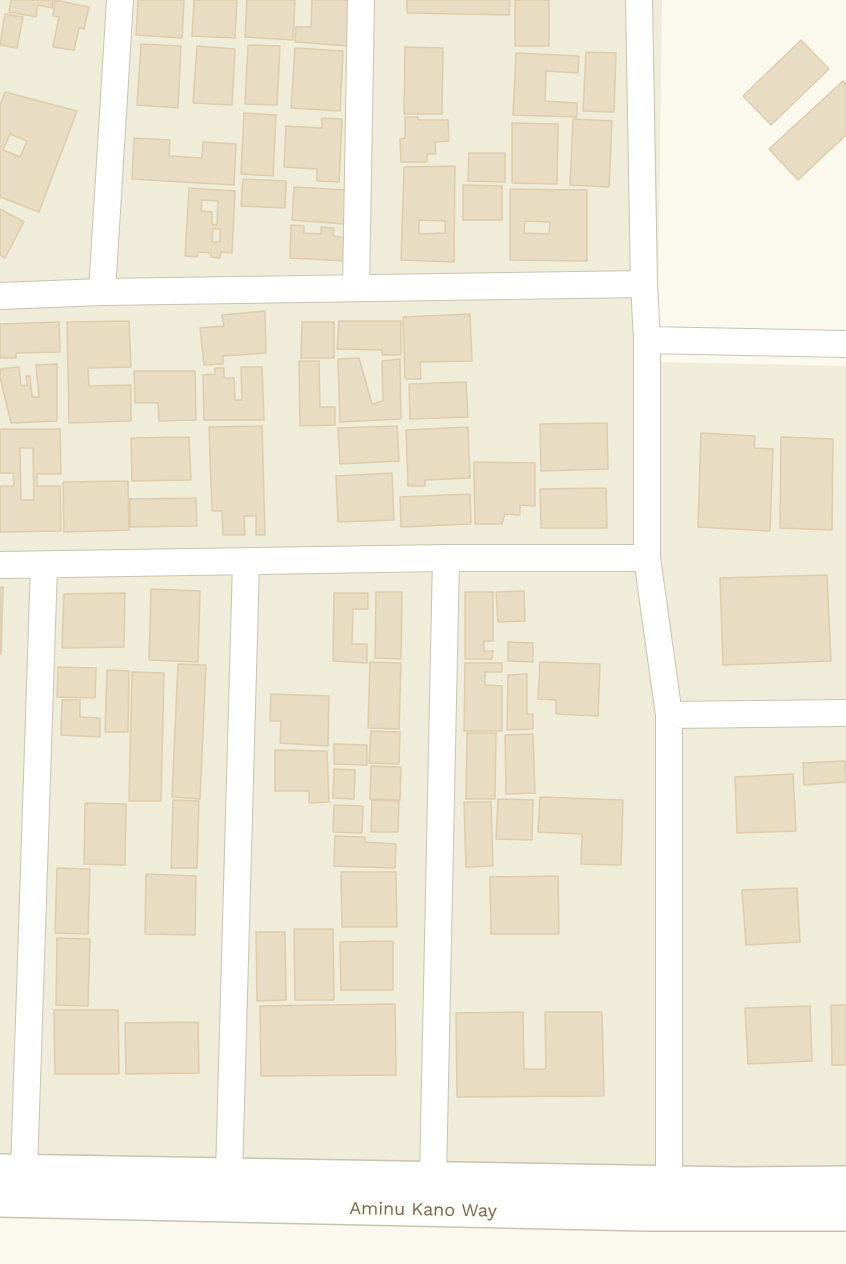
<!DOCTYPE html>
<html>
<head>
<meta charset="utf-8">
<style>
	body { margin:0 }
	canvas { display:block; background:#fbf9ee }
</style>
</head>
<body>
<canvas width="846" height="1264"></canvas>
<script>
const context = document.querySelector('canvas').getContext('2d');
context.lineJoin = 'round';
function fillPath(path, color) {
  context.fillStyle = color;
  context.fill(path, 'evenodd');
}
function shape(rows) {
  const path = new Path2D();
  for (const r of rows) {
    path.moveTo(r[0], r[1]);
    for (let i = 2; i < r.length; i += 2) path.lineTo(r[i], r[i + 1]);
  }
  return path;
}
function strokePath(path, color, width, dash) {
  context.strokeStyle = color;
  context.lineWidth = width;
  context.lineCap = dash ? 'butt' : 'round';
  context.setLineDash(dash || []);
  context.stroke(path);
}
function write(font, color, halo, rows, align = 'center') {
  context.font = font + ' "Work Sans",sans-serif';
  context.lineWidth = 4.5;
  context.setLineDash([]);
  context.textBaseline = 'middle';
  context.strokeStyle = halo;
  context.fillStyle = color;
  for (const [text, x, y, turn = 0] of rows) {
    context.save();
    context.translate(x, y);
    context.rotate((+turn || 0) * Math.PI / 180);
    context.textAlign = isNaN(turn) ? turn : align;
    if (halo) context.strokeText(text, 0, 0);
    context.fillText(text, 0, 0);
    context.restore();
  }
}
const residential = shape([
	[0,0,662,0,657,362,846,366,846,1217,0,1191]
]);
const building = shape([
	[11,0,53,0,52,8,38,5,36,17,9,12,11,0],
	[55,0,89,7,84,29,79,28,74,50,53,47,59,17,53,16,55,0],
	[138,0,184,0,182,38,136,35,138,0],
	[194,0,237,0,235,38,192,36,194,0],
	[247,0,295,0,293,40,245,37,247,0],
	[312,0,352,0,349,46,295,42,296,27,311,27,312,0],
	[407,0,510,0,509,15,407,13,407,0],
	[515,0,549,0,549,46,515,46,515,0],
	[5,14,23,17,17,48,0,45,5,14],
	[801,40,829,69,771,125,743,96,801,40],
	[141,44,181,46,178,108,137,105,141,44],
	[248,45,280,46,277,105,245,104,248,45],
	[197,46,235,49,232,105,193,103,197,46],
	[405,47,443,48,442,114,404,114,405,47],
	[295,48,343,51,340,111,291,108,295,48],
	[586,52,616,53,614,112,583,111,586,52],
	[516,53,579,56,578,73,546,71,545,101,577,103,577,117,513,115,516,53],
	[843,81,846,85,846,135,798,180,769,149,843,81],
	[5,92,77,111,39,212,0,197,0,105,5,92],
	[10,134,27,141,20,157,3,150,10,134],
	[244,113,276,115,273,176,241,174,244,113],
	[405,117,418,117,418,120,448,120,449,141,435,142,436,154,427,154,427,162,401,162,400,139,405,138,405,117],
	[322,118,342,119,339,182,317,181,317,169,284,167,286,126,322,128,322,118],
	[573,119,612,121,609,187,570,185,573,119],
	[512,123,558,124,557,184,512,183,512,123],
	[134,138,170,140,169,156,202,158,203,142,236,144,234,185,132,179,134,138],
	[469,153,505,153,505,182,468,181,469,153],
	[455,166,454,262,401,260,404,167,455,166],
	[419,220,445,221,445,233,419,234,419,220],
	[243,179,286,181,285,208,241,206,243,179],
	[463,185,502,186,502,220,463,220,463,185],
	[294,187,346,190,344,224,292,220,294,187],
	[189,188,235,191,232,253,221,252,220,258,211,257,211,253,198,252,197,257,185,256,189,188],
	[202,200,218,201,217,225,212,224,212,212,201,211,202,200],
	[213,229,220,229,220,242,212,242,213,229],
	[510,189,587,190,587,261,510,260,510,189],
	[525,221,550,222,549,234,524,233,525,221],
	[0,209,24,222,5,258,0,255,0,209],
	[291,225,304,226,304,233,321,234,321,227,334,228,333,236,346,238,345,261,290,258,291,225],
	[265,311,266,353,223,356,223,364,204,365,200,328,224,326,222,315,265,311],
	[470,314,472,361,420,362,421,379,405,379,403,317,470,314],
	[129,321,131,367,88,368,89,386,131,385,131,421,69,423,67,322,129,321],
	[339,321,401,321,401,355,382,355,382,350,337,349,339,321],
	[59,322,60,352,16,353,16,358,0,358,0,324,59,322],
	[302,322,334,322,334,358,301,358,302,322],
	[359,358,372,404,383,401,382,361,400,359,401,419,340,422,338,359,359,358],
	[299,361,319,361,320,407,335,407,335,425,300,426,299,361],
	[57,364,57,421,11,423,0,377,0,369,19,367,21,386,27,385,26,376,30,376,32,397,39,397,36,365,57,364],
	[241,367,262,367,264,420,204,420,203,375,215,374,215,368,224,368,224,378,234,378,235,400,242,400,241,367],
	[134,371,195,371,196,420,159,421,158,403,135,403,134,371],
	[466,382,468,417,410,419,409,384,466,382],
	[607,423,608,469,541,471,540,424,607,423],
	[262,426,265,535,256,535,256,516,244,516,245,535,223,535,222,511,212,511,209,427,262,426],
	[397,426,399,461,340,464,338,428,397,426],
	[468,427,470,478,425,480,425,486,408,486,406,430,468,427],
	[0,429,60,429,61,474,37,474,37,486,60,486,61,531,0,532,0,486,14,486,13,473,0,473,0,429],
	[20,448,33,448,34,500,21,500,20,448],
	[701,433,755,436,754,448,773,449,770,531,698,527,701,433],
	[189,437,191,480,132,481,131,438,189,437],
	[781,437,833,439,832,530,780,528,781,437],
	[474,462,535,463,535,506,520,505,520,515,505,514,502,524,475,524,474,462],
	[392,473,394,520,338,522,336,476,392,473],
	[128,481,129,530,64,532,63,482,128,481],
	[606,488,607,528,541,528,540,489,606,488],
	[470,494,471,524,401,527,400,497,470,494],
	[196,498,197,526,130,527,130,499,196,498],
	[827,575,831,661,723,665,720,578,827,575],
	[0,587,3,587,1,654,0,654,0,587],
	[151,589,200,591,198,662,149,660,151,589],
	[524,591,525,621,498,622,496,592,524,591],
	[376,592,402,592,401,659,375,658,376,592],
	[465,592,493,592,493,641,484,641,484,651,493,651,492,659,465,659,465,592],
	[125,593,124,647,62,648,64,594,125,593],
	[334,593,368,593,368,609,353,609,352,644,367,644,367,663,333,661,334,593],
	[508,642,533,643,533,662,508,661,508,642],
	[370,662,401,663,399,729,368,728,370,662],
	[540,662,600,664,598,716,556,714,556,700,538,699,540,662],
	[465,663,502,663,502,672,485,672,485,685,502,686,502,731,464,731,465,663],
	[178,664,206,665,200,799,172,797,178,664],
	[58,667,96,668,95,698,57,697,58,667],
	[107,670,129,671,128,732,105,732,107,670],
	[132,672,164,673,161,801,129,801,132,672],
	[527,674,527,714,533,714,533,729,507,730,508,675,527,674],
	[271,694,329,696,328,746,280,743,281,721,270,721,271,694],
	[62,700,80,700,80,717,100,718,100,737,61,735,62,700],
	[371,731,400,732,399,764,369,763,371,731],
	[467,733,496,733,495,799,466,799,467,733],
	[533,734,535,793,506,794,505,735,533,734],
	[334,744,367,745,367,765,334,764,334,744],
	[275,750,327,751,329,802,309,803,309,791,275,791,275,750],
	[845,761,846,782,804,785,803,763,845,761],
	[371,766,401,767,400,800,370,799,371,766],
	[334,769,355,770,354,799,333,798,334,769],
	[793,774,796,831,737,833,735,777,793,774],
	[540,797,623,800,621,865,581,864,582,834,538,832,540,797],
	[498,799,533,800,532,840,496,839,498,799],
	[173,800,199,801,197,868,171,868,173,800],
	[372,800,399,801,398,832,371,832,372,800],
	[464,802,491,802,493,866,466,867,464,802],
	[85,803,126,804,125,865,84,864,85,803],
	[334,805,363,806,362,833,333,832,334,805],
	[335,836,365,837,365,842,396,844,395,868,334,866,335,836],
	[57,868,90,869,88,934,55,933,57,868],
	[341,872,396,872,397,927,342,927,341,872],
	[146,874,196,876,195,935,145,934,146,874],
	[558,876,559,934,491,934,490,877,558,876],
	[797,888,800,942,746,945,742,890,797,888],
	[294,929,333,929,334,1000,295,1000,294,929],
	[256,932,285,932,286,1000,257,1001,256,932],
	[57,938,90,939,88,1006,56,1005,57,938],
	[393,941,393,990,341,990,340,942,393,941],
	[395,1004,396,1075,261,1076,260,1006,395,1004],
	[831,1005,846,1005,846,1065,832,1065,831,1005],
	[810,1006,812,1061,748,1064,745,1008,810,1006],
	[54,1010,118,1010,119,1074,55,1074,54,1010],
	[523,1012,524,1069,546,1069,545,1012,602,1012,604,1096,457,1097,456,1013,523,1012],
	[198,1022,199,1073,126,1074,125,1023,198,1022]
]);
const street = shape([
	[639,0,644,284,647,340,647,558,669,715,669,1182],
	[356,288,361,0],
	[102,292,120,0],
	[0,296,102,292,644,284],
	[647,340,846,344],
	[0,565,446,558,647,558],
	[669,715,846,713],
	[24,1171,44,565],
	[229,1175,246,563],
	[433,1178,446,558]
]);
const secondary = shape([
	[0,1171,739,1184,846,1183],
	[0,1200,645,1214,846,1214]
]);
const streetNames = [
	["Aminu Kano Way",423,1210,1]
];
fillPath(residential, '#efecda');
fillPath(building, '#e8dcc3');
strokePath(building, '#deccab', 1.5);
strokePath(street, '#cbc3b1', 28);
strokePath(secondary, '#cbc2ad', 36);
strokePath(street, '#fff', 26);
strokePath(secondary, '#fff', 33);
write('18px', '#756852', '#fefcf4', streetNames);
</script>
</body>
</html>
